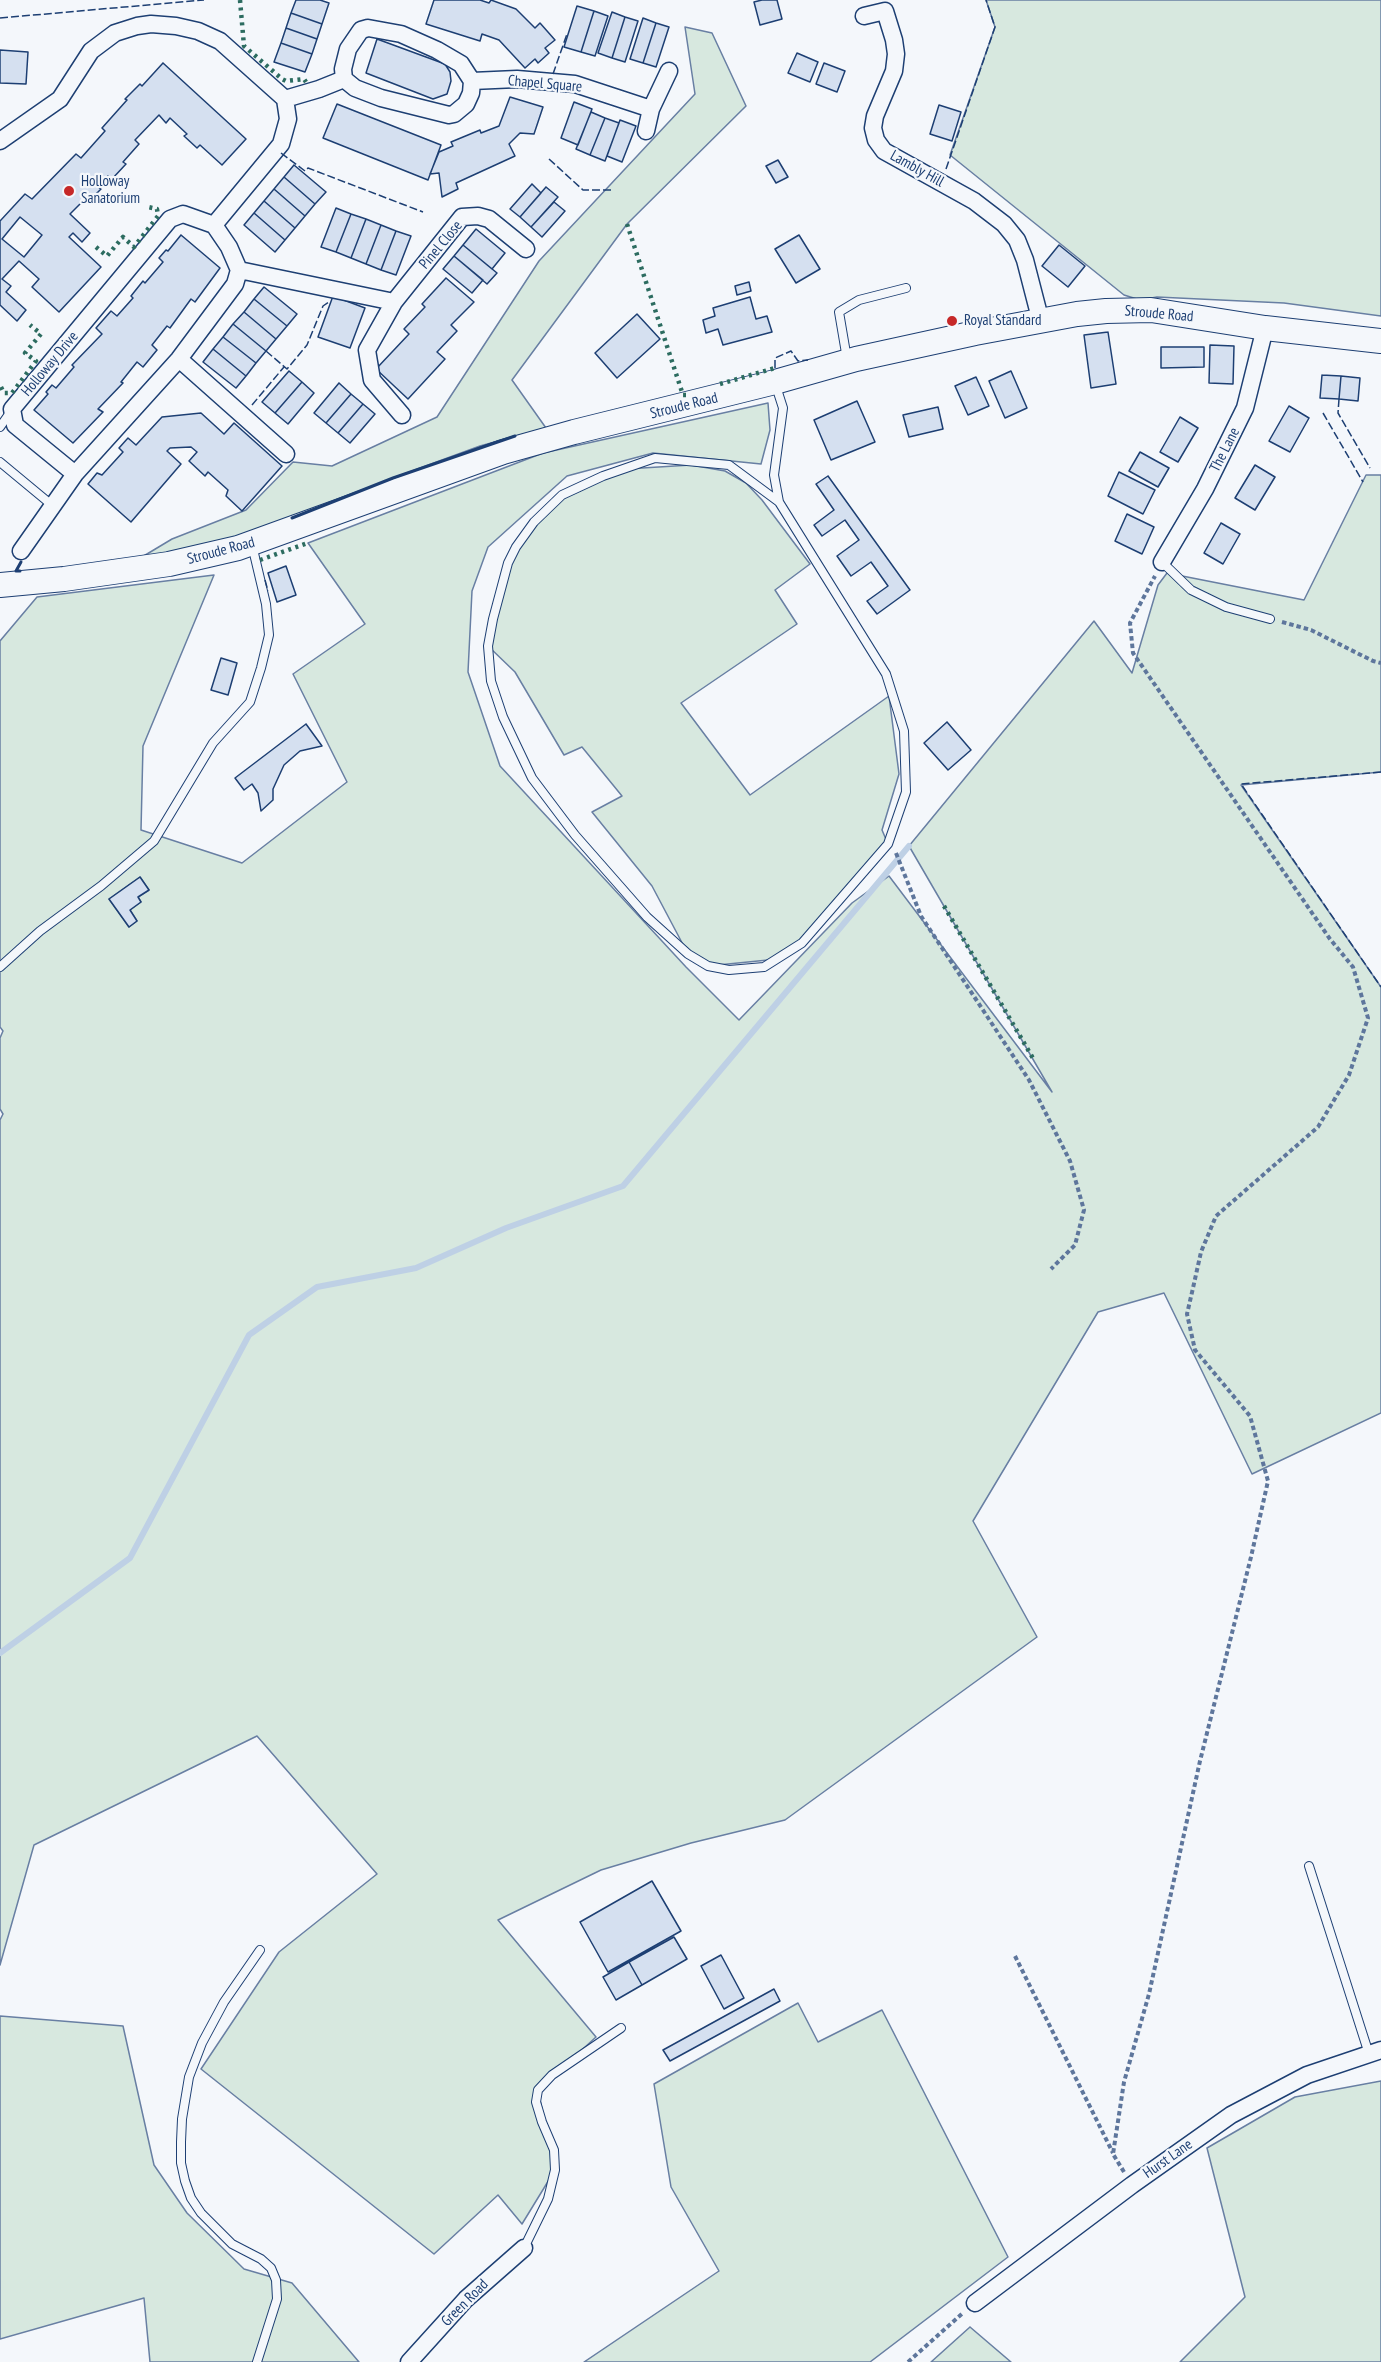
<!DOCTYPE html>
<html>
<head>
<meta charset="utf-8">
<style>
	body { margin:0 }
	canvas { display:block; background:#f4f7fb }
</style>
</head>
<body>
<canvas width="1381" height="2362"></canvas>
<script>
const context = document.querySelector('canvas').getContext('2d');
context.lineJoin = 'round';
function fillPath(path, color) {
  context.fillStyle = color;
  context.fill(path, 'evenodd');
}
function shape(rows) {
  const path = new Path2D();
  for (const r of rows) {
    path.moveTo(r[0], r[1]);
    for (let i = 2; i < r.length; i += 2) path.lineTo(r[i], r[i + 1]);
  }
  return path;
}
function strokePath(path, color, width, dash) {
  context.strokeStyle = color;
  context.lineWidth = width;
  context.lineCap = dash ? 'butt' : 'round';
  context.setLineDash(dash || []);
  context.stroke(path);
}
function write(font, color, halo, rows, align = 'center') {
  context.font = font + ' "PT Sans Narrow",sans-serif';
  context.lineWidth = 4.5;
  context.setLineDash([]);
  context.textBaseline = 'middle';
  context.strokeStyle = halo;
  context.fillStyle = color;
  for (const [text, x, y, turn = 0] of rows) {
    context.save();
    context.translate(x, y);
    context.rotate((+turn || 0) * Math.PI / 180);
    context.textAlign = isNaN(turn) ? turn : align;
    if (halo) context.strokeText(text, 0, 0);
    context.fillText(text, 0, 0);
    context.restore();
  }
}
const green = shape([
	[986,0,1381,0,1381,316,1284,303,1157,297,1140,300,1124,295,950,155,995,27,986,0],
	[685,27,712,33,746,106,627,224,512,380,546,428,480,446,393,478,246,537,137,560,172,539,246,510,293,462,332,466,437,417,539,261,695,94,685,27],
	[768,403,770,430,761,464,653,453,567,476,488,547,472,591,468,672,500,766,686,967,739,1020,852,903,889,876,1052,1092,909,846,1094,621,1132,673,1158,585,1167,573,1304,600,1366,475,1381,475,1381,772,1241,785,1381,987,1381,1413,1252,1474,1164,1293,1098,1312,973,1521,1037,1637,785,1820,691,1843,601,1870,498,1920,596,2037,538,2090,555,2170,522,2224,498,2195,434,2254,201,2069,279,1952,377,1874,257,1736,34,1845,0,1965,0,1120,3,1114,0,1109,0,1038,3,1031,0,1027,0,641,37,597,214,575,143,746,141,830,242,863,347,782,293,674,365,624,308,543,543,453,768,403],
	[140,877,149,890,138,897,141,902,130,910,137,921,129,927,109,899,140,877],
	[691,465,725,471,746,483,762,500,810,564,775,590,797,624,681,703,750,795,889,696,899,774,882,830,888,844,802,943,778,959,708,966,688,954,652,886,592,812,622,796,582,747,564,755,515,672,488,646,511,565,518,549,544,511,564,498,626,469,691,465],
	[798,2003,818,2042,882,2010,1008,2257,870,2362,584,2362,719,2271,671,2187,654,2084,798,2003],
	[0,2016,123,2026,154,2165,187,2213,244,2269,292,2283,359,2362,150,2362,144,2298,0,2339,0,2016],
	[1381,2081,1381,2362,1180,2362,1245,2297,1207,2148,1295,2097,1381,2081],
	[970,2327,1011,2362,931,2362,970,2327]
]);
const stream = shape([
	[0,1653,130,1558,249,1335,317,1287,416,1268,506,1228,623,1186,909,846]
]);
const building = shape([
	[296,0,320,0,329,3,322,24,291,13,296,0],
	[434,0,480,0,489,3,491,0,516,9,535,28,540,23,555,40,545,48,549,53,538,63,535,59,525,68,499,40,482,34,480,41,426,24,434,0],
	[762,0,777,0,782,19,760,25,754,2,762,0],
	[577,6,594,11,581,52,564,47,577,6],
	[594,11,608,16,595,56,581,52,594,11],
	[612,12,625,17,612,58,598,53,612,12],
	[291,13,322,24,317,39,286,28,291,13],
	[625,17,638,21,625,62,612,58,625,17],
	[643,18,656,23,643,63,630,59,643,18],
	[656,23,669,27,656,67,643,63,656,23],
	[286,28,317,39,312,54,281,43,286,28],
	[377,39,445,64,450,72,451,81,447,94,433,99,366,73,377,39],
	[281,43,312,54,305,72,274,62,281,43],
	[0,50,28,52,26,84,0,83,0,50],
	[797,53,818,62,810,82,788,73,797,53],
	[163,63,246,139,222,165,200,145,197,148,184,136,187,134,170,118,166,123,159,115,135,140,139,144,123,162,126,164,112,179,108,176,98,187,101,189,91,199,88,196,70,214,90,233,82,242,73,233,69,237,101,267,59,312,32,287,39,279,19,261,2,279,11,286,6,292,26,310,17,321,0,305,0,221,25,194,32,199,76,154,81,158,105,131,102,128,127,100,125,99,140,84,142,86,163,63],
	[20,217,42,235,24,257,2,239,20,217],
	[824,63,845,71,837,92,816,84,824,63],
	[510,97,543,107,534,134,520,133,509,144,515,156,456,183,458,189,442,197,439,173,430,174,439,152,453,146,451,142,480,130,481,133,499,126,510,97],
	[574,102,592,109,578,145,561,138,574,102],
	[337,104,441,145,428,180,323,138,337,104],
	[939,105,961,112,952,141,930,134,939,105],
	[591,112,605,118,590,155,576,149,591,112],
	[605,118,619,123,605,161,590,155,605,118],
	[620,120,636,126,622,162,607,156,620,120],
	[778,160,788,177,776,183,766,166,778,160],
	[294,165,326,192,315,204,284,177,294,165],
	[284,177,315,204,305,216,274,189,284,177],
	[532,184,541,193,520,217,510,209,532,184],
	[546,187,558,197,531,227,520,217,546,187],
	[274,189,305,216,295,228,264,201,274,189],
	[264,201,295,228,285,240,254,213,264,201],
	[554,202,565,211,542,237,531,227,554,202],
	[336,208,351,214,336,252,321,247,336,208],
	[254,213,285,240,275,252,244,225,254,213],
	[351,214,366,219,351,258,336,252,351,214],
	[366,219,381,225,366,264,351,258,366,219],
	[381,225,396,231,381,270,366,264,381,225],
	[476,229,505,253,492,269,463,245,476,229],
	[396,231,411,236,396,275,381,270,396,231],
	[181,235,220,268,195,302,191,299,170,328,167,326,152,345,157,350,143,367,137,362,121,382,123,383,98,409,103,412,73,443,34,410,48,394,46,392,52,385,56,388,74,367,72,365,102,334,96,328,111,311,117,316,133,298,131,296,143,281,145,283,163,262,159,258,166,250,168,251,181,235],
	[799,235,820,269,796,283,775,249,799,235],
	[463,245,497,273,487,284,454,256,463,245],
	[1059,245,1085,266,1068,287,1042,266,1059,245],
	[454,256,483,280,472,293,443,269,454,256],
	[446,278,474,302,451,325,457,331,437,352,445,359,408,399,376,369,409,334,404,329,425,307,422,304,446,278],
	[749,282,751,291,737,295,735,286,749,282],
	[264,287,297,314,287,326,254,299,264,287],
	[333,296,365,308,350,348,318,337,333,296],
	[750,297,756,319,767,316,772,332,723,345,718,329,706,333,703,320,715,316,713,308,750,297],
	[254,299,287,326,276,339,244,312,254,299],
	[244,312,276,339,266,351,233,324,244,312],
	[637,314,660,339,617,378,595,353,637,314],
	[233,324,266,351,256,363,223,337,233,324],
	[1108,332,1116,384,1091,388,1084,335,1108,332],
	[223,337,256,363,246,376,213,349,223,337],
	[1210,345,1234,346,1233,384,1209,383,1210,345],
	[1161,347,1204,347,1204,367,1161,368,1161,347],
	[213,349,246,376,236,388,203,362,213,349],
	[289,371,302,382,275,413,262,402,289,371],
	[1011,371,1027,408,1005,418,989,381,1011,371],
	[1322,375,1341,376,1339,399,1320,398,1322,375],
	[1341,376,1360,378,1358,401,1339,399,1341,376],
	[976,377,989,406,968,415,955,386,976,377],
	[302,382,314,393,288,424,275,413,302,382],
	[339,383,351,394,326,423,314,413,339,383],
	[351,394,363,404,338,433,326,423,351,394],
	[857,401,875,442,831,460,814,420,857,401],
	[363,404,375,414,350,443,338,433,363,404],
	[1289,406,1309,418,1290,452,1269,441,1289,406],
	[938,407,943,429,909,437,903,415,938,407],
	[201,413,224,434,234,423,282,466,242,511,226,496,228,490,208,472,205,476,189,461,197,452,191,447,170,448,167,451,181,464,131,522,88,484,97,473,102,475,123,452,119,448,128,438,136,445,162,417,201,413],
	[1180,417,1198,428,1178,462,1160,452,1180,417],
	[1140,452,1169,468,1158,487,1129,471,1140,452],
	[1255,465,1275,477,1255,510,1235,498,1255,465],
	[1119,472,1155,490,1143,514,1108,496,1119,472],
	[828,476,910,590,877,614,867,601,888,586,871,562,851,576,837,556,859,540,845,520,822,536,814,525,834,510,816,484,828,476],
	[1127,514,1154,527,1142,554,1115,541,1127,514],
	[1221,523,1240,534,1223,564,1204,553,1221,523],
	[286,566,296,595,277,602,268,573,286,566],
	[221,658,237,663,228,695,211,690,221,658],
	[947,722,971,750,948,770,924,743,947,722],
	[306,724,322,746,300,751,284,765,273,789,273,800,261,811,258,793,252,784,244,790,235,778,306,724],
	[140,877,149,890,138,897,141,902,130,910,137,921,129,927,109,899,140,877],
	[652,1881,681,1931,608,1972,580,1922,652,1881],
	[674,1937,687,1959,642,1985,629,1962,674,1937],
	[721,1955,744,1998,724,2009,701,1966,721,1955],
	[629,1962,642,1985,616,2000,603,1977,629,1962],
	[774,1989,780,2001,670,2061,663,2050,774,1989]
]);
const path = shape([
	[1282,622,1311,630,1373,661,1381,663],
	[896,853,921,916,1029,1080,1070,1161,1084,1210,1075,1245,1051,1269],
	[1015,1956,1113,2153],
	[1124,2172,1113,2154,1124,2082,1149,1994,1200,1761,1251,1557,1268,1481,1250,1416,1195,1350,1187,1314,1193,1288,1201,1252,1216,1216,1318,1127,1349,1075,1368,1018,1353,967,1330,939,1133,653,1130,623,1155,576],
	[908,2362,963,2313]
]);
const lane = shape([
	[847,359,839,312,859,300,906,288],
	[775,383,783,408,774,475,779,502,886,674,904,731,906,792,888,844,802,943,764,967,729,970,708,966,688,954,647,917,575,835,532,778,503,717,491,681,488,646,493,619,508,563,516,547,534,522,562,495,603,476,655,458,729,465,779,502],
	[0,427,12,410],
	[0,462,53,506],
	[1162,562,1191,590,1226,607,1270,619],
	[0,967,40,931,101,886,154,841,213,743,250,702,261,668,269,635,266,604,252,545],
	[1309,1866,1369,2054],
	[524,2248,548,2199,555,2170,554,2150,542,2122,536,2102,538,2090,552,2075,621,2028],
	[257,2362,277,2299,276,2280,271,2268,261,2259,232,2244,201,2213,191,2198,185,2181,181,2163,181,2142,182,2119,189,2077,202,2043,224,2002,260,1950]
]);
const street = shape([
	[864,16,885,11,894,40,896,54,894,71,875,116,873,128,876,140,884,151,974,201,1004,224,1017,240,1025,260,1041,322],
	[344,79,355,88,381,98,449,115,454,114,466,104,471,93,472,81],
	[285,99,319,89,344,79,343,69,348,49,361,30,368,28,401,34,437,50,461,64,472,81,517,79,575,84,651,109],
	[646,131,651,109,669,71],
	[0,141,60,99,91,51,115,33,137,26,151,24,176,26,198,31,220,41,285,99,288,119,281,144,214,225],
	[239,270,394,302],
	[179,359,286,454],
	[402,415,372,380,367,350,394,302,462,217,478,216,489,219,526,249],
	[21,551,75,474,179,359,235,284,239,270,229,247,214,225,183,214,170,219,12,409,15,425,75,474],
	[1162,562,1205,489,1245,408,1265,328],
	[975,2303,1132,2185,1231,2115,1307,2075,1381,2050],
	[409,2362,466,2299,524,2248]
]);
const secondary = shape([
	[0,585,64,579,169,564,238,548,503,452,574,432,775,382,856,359,975,333,1077,314,1106,311,1151,310,1265,328,1381,341]
]);
const hedge = shape([
	[240,0,244,46,282,79,286,81,304,79,306,82],
	[627,224,683,395,686,395],
	[96,247,107,256,123,237,134,247,158,216,157,209,148,207],
	[720,384,775,368],
	[1,387,4,393,12,393,36,361,25,353,41,334,30,325],
	[260,560,308,543],
	[944,906,1034,1060]
]);
const fence = shape([
	[0,18,204,0],
	[553,74,567,34],
	[281,153,305,171,308,168,423,212],
	[549,159,583,190,611,190],
	[946,169,995,27,986,0],
	[266,351,287,369,307,345,323,306,329,302],
	[775,368,775,358,791,351,798,361,808,360],
	[1339,399,1338,413,1370,468],
	[252,405,284,367],
	[1323,413,1363,482],
	[265,580,268,591],
	[1381,772,1241,784,1381,987]
]);
const wall = shape([
	[292,518,393,478,515,436],
	[20,571,16,571,21,562]
]);
const markers = [
	[69,191,6,"#c62828"],
	[952,321,6,"#c62828"]
];
const streetNames = [
	["Chapel Square",545,84,5],
	["Lambly Hill",917,169,29],
	["Pinel Close",441,245,-50],
	["Stroude Road",1159,314,5],
	["Holloway Drive",50,364,-50],
	["Stroude Road",684,406,-14],
	["The Lane",1225,450,-63],
	["Stroude Road",221,551,-15],
	["Hurst Lane",1168,2159,-35],
	["Green Road",465,2303,-45]
];
const poiNames = [
	["Holloway",81,182],
	["Sanatorium",81,199],
	["Royal Standard",964,321]
];
fillPath(green, '#d7e8df');
strokePath(green, '#687fa3', 1.5);
strokePath(stream, '#bed0e5', 6);
fillPath(building, '#d5e0f0');
strokePath(building, '#1d3f73', 1.5);
strokePath(lane, '#1d3f73', 10);
strokePath(street, '#1d3f73', 19);
strokePath(secondary, '#1d3f73', 26);
strokePath(path, '#5e769c', 4, [4.5, 3]);
strokePath(lane, '#f4f7fb', 8);
strokePath(street, '#f4f7fb', 16);
strokePath(secondary, '#f4f7fb', 24);
strokePath(hedge, '#2c6c60', 4.5, [3, 4.5]);
strokePath(fence, '#1d3f73', 1.5, [8, 3]);
strokePath(wall, '#1d3f73', 3);
for (const [x, y, r, color] of markers) {
  const dot = new Path2D();
  dot.arc(x, y, r, 0, 2 * Math.PI);
  context.fillStyle = color;
  context.fill(dot);
  strokePath(dot, '#f4f7fb', 2);
}
write('15px', '#1d3f73', '#f4f7fb', streetNames);
write('15px', '#1d3f73', '#f4f7fb', poiNames, 'left');
</script>
</body>
</html>
